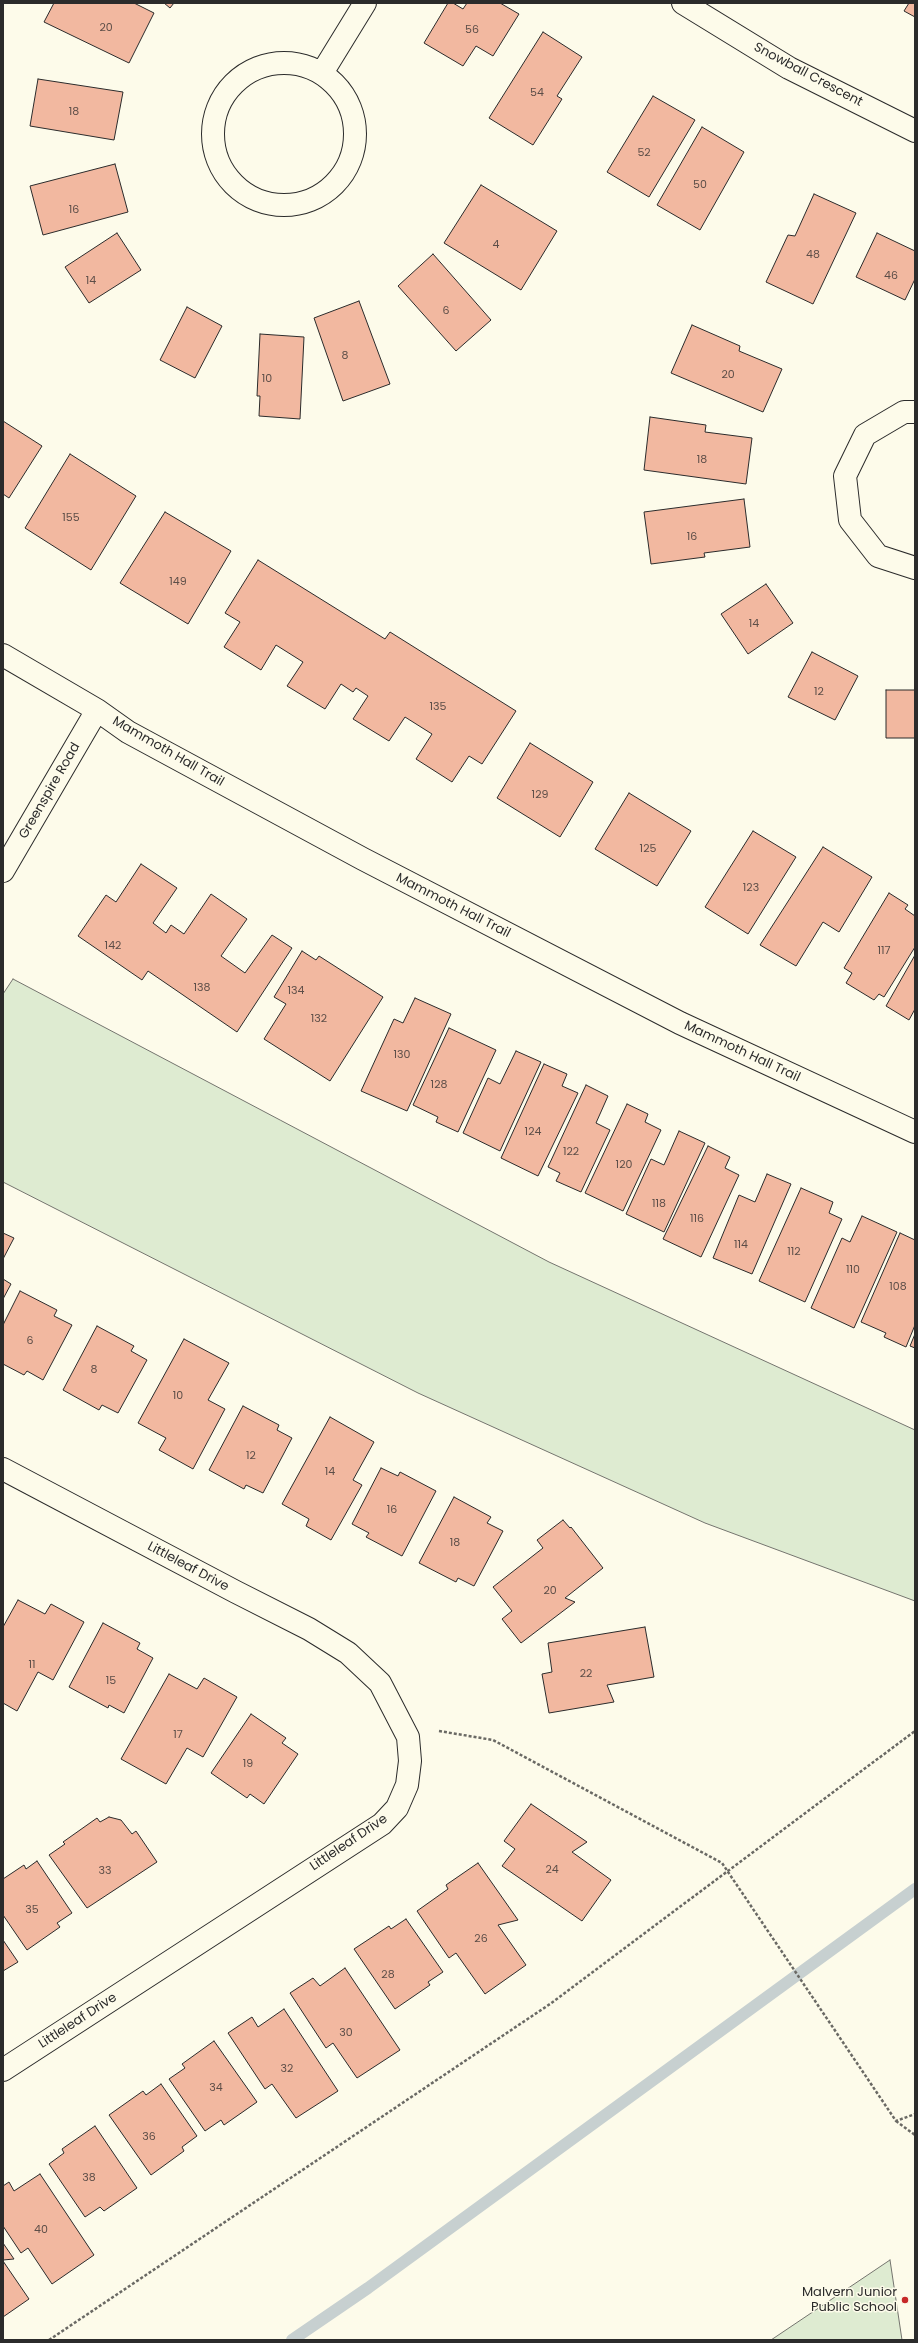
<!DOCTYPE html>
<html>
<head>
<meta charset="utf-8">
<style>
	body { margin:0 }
	#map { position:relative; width:918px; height:2343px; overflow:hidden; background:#fdfbea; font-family:Poppins,sans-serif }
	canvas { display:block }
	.frame { position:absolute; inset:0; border:4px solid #2b2b2b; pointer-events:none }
</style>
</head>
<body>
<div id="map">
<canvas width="918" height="2343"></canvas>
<div class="frame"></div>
</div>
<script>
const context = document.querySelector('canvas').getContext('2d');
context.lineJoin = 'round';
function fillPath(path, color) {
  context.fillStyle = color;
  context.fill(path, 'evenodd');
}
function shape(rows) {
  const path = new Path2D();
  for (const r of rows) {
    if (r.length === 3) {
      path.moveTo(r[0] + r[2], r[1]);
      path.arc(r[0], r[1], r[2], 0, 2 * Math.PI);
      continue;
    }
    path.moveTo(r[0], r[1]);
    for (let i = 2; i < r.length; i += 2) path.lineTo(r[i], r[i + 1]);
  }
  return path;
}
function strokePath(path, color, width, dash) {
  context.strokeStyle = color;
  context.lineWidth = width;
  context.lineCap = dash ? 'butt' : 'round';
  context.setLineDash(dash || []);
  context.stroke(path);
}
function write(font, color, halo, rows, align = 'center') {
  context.font = font + ' Poppins,sans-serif';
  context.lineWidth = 3;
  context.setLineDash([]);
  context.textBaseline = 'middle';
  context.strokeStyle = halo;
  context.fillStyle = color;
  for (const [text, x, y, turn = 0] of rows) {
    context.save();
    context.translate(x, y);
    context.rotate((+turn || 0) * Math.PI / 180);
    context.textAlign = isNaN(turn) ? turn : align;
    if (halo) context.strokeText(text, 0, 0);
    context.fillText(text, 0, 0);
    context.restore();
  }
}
const green = shape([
	[13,979,549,1262,915,1430,915,1601,705,1523,418,1393,3,1182,3,994,13,979],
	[890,2260,902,2340,771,2340,890,2260]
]);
const stream = shape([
	[292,2340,368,2288,915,1889]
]);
const building = shape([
	[54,3,134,3,154,13,129,63,44,22,54,3],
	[164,3,174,3,170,8,164,3],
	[448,3,453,3,463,9,467,3,500,3,519,14,493,56,476,46,463,66,424,43,448,3],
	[909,3,915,3,915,17,904,11,909,3],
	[543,32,582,57,557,96,562,99,533,145,489,118,543,32],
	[38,79,123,92,114,140,30,126,38,79],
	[653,96,695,120,649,197,607,172,653,96],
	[702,127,744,152,700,230,657,205,702,127],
	[115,164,128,212,43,235,30,186,115,164],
	[481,185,557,231,521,290,444,243,481,185],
	[814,194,856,213,813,304,766,282,788,235,795,236,814,194],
	[117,233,141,270,89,303,65,267,117,233],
	[877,233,915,251,915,279,905,300,856,277,877,233],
	[433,254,491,320,456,351,398,286,433,254],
	[359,301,390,384,343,401,314,318,359,301],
	[187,307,222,326,195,378,160,360,187,307],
	[692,325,740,346,739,351,782,369,763,412,671,373,692,325],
	[260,334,304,337,300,419,259,416,260,396,257,396,260,334],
	[650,417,706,425,705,432,752,438,746,484,644,470,650,417],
	[3,421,42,446,9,498,3,494,3,421],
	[70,454,136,496,91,570,25,528,70,454],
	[744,499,750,547,704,553,705,557,651,564,644,512,744,499],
	[165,512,231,551,188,624,120,583,165,512],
	[258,560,385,639,390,632,516,711,482,764,469,756,452,782,416,759,432,734,405,717,389,741,353,719,368,696,356,688,353,692,341,684,325,709,287,686,303,662,276,645,261,670,224,647,240,622,225,613,258,560],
	[766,584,793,623,748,654,721,614,766,584],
	[812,652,858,676,835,720,788,697,812,652],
	[886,690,915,690,915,738,886,738,886,690],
	[530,743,593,782,560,837,497,798,530,743],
	[629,793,691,831,657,886,595,849,629,793],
	[753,831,796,857,748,934,705,907,753,831],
	[823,847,872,877,839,932,823,922,796,966,760,945,823,847],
	[141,864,177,888,153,923,166,933,171,925,184,934,211,894,247,919,221,956,245,973,272,935,292,948,237,1032,148,971,142,980,78,936,106,895,116,902,141,864],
	[889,893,908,905,905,909,915,916,915,947,884,997,879,994,874,1000,846,983,852,973,844,968,889,893],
	[302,951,316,960,319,956,383,997,330,1081,264,1039,286,1004,274,997,302,951],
	[915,955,915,1009,909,1020,886,1006,915,955],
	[415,998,451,1014,407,1111,361,1091,394,1019,403,1023,415,998],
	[449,1028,496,1050,458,1132,436,1122,438,1117,413,1105,449,1028],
	[516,1051,541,1062,500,1151,463,1133,488,1078,500,1084,516,1051],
	[544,1064,567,1074,562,1086,578,1093,538,1176,501,1158,544,1064],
	[586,1085,608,1096,596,1123,610,1130,581,1192,556,1181,560,1173,548,1167,586,1085],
	[627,1104,648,1114,645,1122,661,1130,623,1211,585,1193,627,1104],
	[679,1131,705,1143,664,1232,626,1214,651,1159,664,1165,679,1131],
	[708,1146,730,1157,725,1168,739,1175,701,1257,663,1239,708,1146],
	[767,1174,791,1184,752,1274,713,1258,739,1195,755,1202,767,1174],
	[801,1188,833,1202,829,1213,842,1219,805,1302,759,1281,801,1188],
	[862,1216,897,1232,854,1328,811,1308,842,1238,850,1242,862,1216],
	[3,1233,14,1238,3,1259,3,1233],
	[900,1233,915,1240,915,1325,906,1347,884,1337,886,1333,861,1322,900,1233],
	[3,1279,11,1284,3,1299,3,1279],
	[20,1291,57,1310,54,1316,72,1325,43,1380,27,1371,24,1375,3,1364,3,1325,20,1291],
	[97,1326,134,1346,131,1351,147,1360,118,1413,102,1405,99,1410,63,1390,97,1326],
	[915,1334,915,1348,910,1346,915,1334],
	[184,1339,229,1363,208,1400,225,1409,193,1469,159,1450,166,1438,138,1423,184,1339],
	[243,1406,279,1425,277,1430,292,1438,263,1493,246,1485,244,1489,209,1470,243,1406],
	[330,1417,374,1442,353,1480,362,1485,331,1540,306,1526,309,1519,282,1504,330,1417],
	[381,1468,398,1476,400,1472,436,1491,402,1556,366,1537,369,1533,352,1524,381,1468],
	[454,1497,491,1517,487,1523,503,1531,474,1586,458,1578,456,1582,419,1563,454,1497],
	[563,1520,570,1528,571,1527,603,1568,565,1598,575,1602,521,1643,502,1619,512,1611,493,1587,543,1548,537,1540,563,1520],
	[18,1600,45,1614,51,1604,84,1622,53,1680,38,1672,17,1711,3,1703,3,1627,18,1600],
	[103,1623,140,1643,137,1649,153,1658,124,1713,109,1705,108,1708,69,1687,103,1623],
	[645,1627,654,1677,607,1685,614,1702,549,1713,542,1674,552,1672,548,1643,645,1627],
	[169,1674,197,1689,204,1678,237,1697,203,1757,187,1748,166,1784,121,1759,169,1674],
	[251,1714,286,1738,282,1743,298,1754,264,1804,250,1794,247,1798,211,1773,251,1714],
	[531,1804,587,1842,572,1852,611,1880,582,1921,502,1866,515,1849,504,1841,531,1804],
	[109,1817,121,1820,132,1834,136,1831,157,1862,87,1908,49,1855,65,1844,63,1842,97,1818,100,1822,109,1817],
	[37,1861,72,1913,57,1923,60,1927,27,1950,3,1915,3,1879,24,1865,26,1869,37,1861],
	[478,1863,518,1920,498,1925,526,1965,485,1994,456,1953,449,1958,417,1911,448,1889,446,1885,478,1863],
	[406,1919,443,1972,428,1982,430,1985,395,2009,354,1949,389,1926,391,1929,406,1919],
	[3,1940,18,1962,3,1971,3,1940],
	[345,1968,400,2050,357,2078,333,2043,326,2048,290,1993,313,1978,320,1986,345,1968],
	[284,2009,338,2091,296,2118,272,2084,265,2089,228,2033,252,2017,258,2027,284,2009],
	[214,2041,257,2102,224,2125,221,2120,205,2131,169,2079,185,2068,182,2064,214,2041],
	[161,2084,197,2136,182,2147,184,2151,151,2175,109,2115,143,2091,146,2095,161,2084],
	[95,2126,137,2188,104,2211,100,2207,85,2217,49,2164,64,2153,62,2149,95,2126],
	[40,2174,94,2255,52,2284,28,2248,21,2253,3,2226,3,2186,9,2182,14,2191,40,2174],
	[3,2243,14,2259,3,2260,3,2243],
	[3,2261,29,2299,3,2317,3,2261]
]);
const path = shape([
	[439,1731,493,1740,722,1863,896,2121,915,2114],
	[896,2121,915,2135],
	[49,2340,550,2004,915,1731]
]);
const minor = shape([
	[683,3,789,68,915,131],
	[284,134,71],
	[322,73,365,3],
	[915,412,904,412,865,435,845,476,850,520,878,556,915,568],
	[3,655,97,710,128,732,363,859,680,1023,915,1132],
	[3,871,97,710],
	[3,1469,236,1592,309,1629,348,1653,380,1683,408,1737,410,1761,407,1785,397,1808,382,1824,3,2070]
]);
const markers = [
	[905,2300,4,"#c62828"]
];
const numberNames = [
	["20",106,28],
	["56",472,30],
	["54",537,93],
	["18",74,112],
	["52",644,153],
	["50",700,185],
	["16",74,210],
	["4",496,245],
	["48",813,255],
	["46",891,276],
	["14",91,281],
	["6",446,311],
	["8",345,356],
	["20",728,375],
	["10",267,379],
	["18",702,460],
	["155",71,518],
	["16",692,537],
	["149",178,582],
	["14",754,624],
	["12",819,692],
	["135",438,707],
	["129",540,795],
	["125",648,849],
	["123",751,888],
	["142",113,946],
	["117",884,951],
	["138",202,988],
	["134",296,991],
	["132",319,1019],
	["130",402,1055],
	["128",439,1085],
	["124",533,1132],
	["122",571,1152],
	["120",624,1165],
	["118",659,1204],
	["116",697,1219],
	["114",741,1245],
	["112",794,1252],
	["110",853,1270],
	["108",898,1287],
	["6",30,1341],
	["8",94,1370],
	["10",178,1396],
	["12",251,1456],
	["14",330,1472],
	["16",392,1510],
	["18",455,1543],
	["20",550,1591],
	["11",32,1665],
	["22",586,1674],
	["15",111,1681],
	["17",178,1735],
	["19",248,1764],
	["24",552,1870],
	["33",105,1871],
	["35",32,1910],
	["26",481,1939],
	["28",388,1975],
	["30",346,2033],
	["32",287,2069],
	["34",216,2088],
	["36",149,2137],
	["38",89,2178],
	["40",41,2230]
];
const streetNames = [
	["Snowball Crescent",808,75,28],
	["Mammoth Hall Trail",168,752,30],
	["Greenspire Road",50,791,-60],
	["Mammoth Hall Trail",453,906,27],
	["Mammoth Hall Trail",742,1052,25],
	["Littleleaf Drive",188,1567,28],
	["Littleleaf Drive",349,1843,-34],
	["Littleleaf Drive",78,2021,-33]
];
const poiNames = [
	["Malvern Junior",897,2293],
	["Public School",897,2308]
];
fillPath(green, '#deebd1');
strokePath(green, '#74746e', 1);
strokePath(stream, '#c7d0d0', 12);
fillPath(building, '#f2b8a0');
strokePath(building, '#2b2b2b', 1);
strokePath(minor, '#2b2b2b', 24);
strokePath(path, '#6a6964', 2.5, [3, 2]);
strokePath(minor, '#fdfbea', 22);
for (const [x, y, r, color] of markers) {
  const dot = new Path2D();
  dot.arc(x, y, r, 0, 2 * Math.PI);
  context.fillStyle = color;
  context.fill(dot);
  strokePath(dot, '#fdfbea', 1.5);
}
write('11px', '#5d4e48', null, numberNames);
write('13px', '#2b2b2b', '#fdfbea', streetNames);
write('13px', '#2b2b2b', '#fdfbea', poiNames, 'right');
</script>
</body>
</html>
